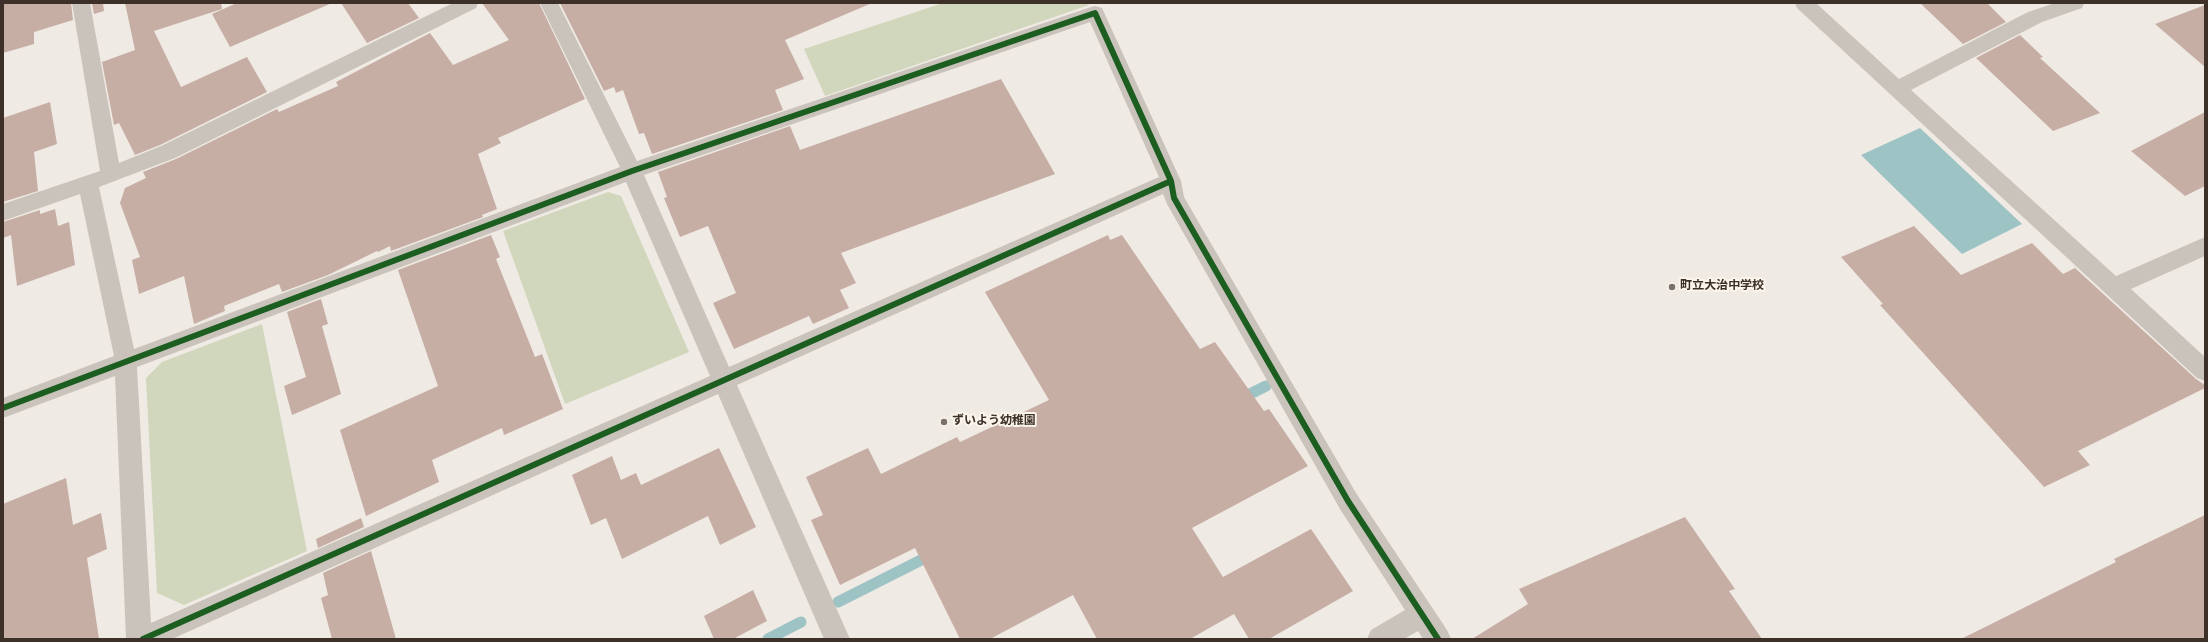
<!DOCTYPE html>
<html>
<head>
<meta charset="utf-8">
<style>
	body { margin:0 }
	#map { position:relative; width:2208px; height:642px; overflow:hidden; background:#f0eae4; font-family:Overpass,sans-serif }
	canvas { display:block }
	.frame { position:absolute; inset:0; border:4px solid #3c3029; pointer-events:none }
</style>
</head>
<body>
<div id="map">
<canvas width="2208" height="642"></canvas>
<div class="frame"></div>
</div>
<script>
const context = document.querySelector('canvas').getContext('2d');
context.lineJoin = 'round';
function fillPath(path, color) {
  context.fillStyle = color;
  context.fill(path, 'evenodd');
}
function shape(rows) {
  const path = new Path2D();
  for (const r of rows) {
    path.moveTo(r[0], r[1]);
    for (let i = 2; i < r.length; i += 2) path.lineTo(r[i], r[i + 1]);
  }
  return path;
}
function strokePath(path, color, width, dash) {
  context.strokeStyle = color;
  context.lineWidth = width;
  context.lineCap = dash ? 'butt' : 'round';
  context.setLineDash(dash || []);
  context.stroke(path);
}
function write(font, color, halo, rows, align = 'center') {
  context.font = font + ' Overpass,"Noto Sans JP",sans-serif';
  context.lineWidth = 4;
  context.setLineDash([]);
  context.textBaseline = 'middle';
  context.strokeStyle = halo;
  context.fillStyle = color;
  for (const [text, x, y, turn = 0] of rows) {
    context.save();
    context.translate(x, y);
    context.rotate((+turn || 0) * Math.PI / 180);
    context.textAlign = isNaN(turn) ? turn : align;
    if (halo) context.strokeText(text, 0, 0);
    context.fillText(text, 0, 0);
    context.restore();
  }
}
const green = shape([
	[943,3,1087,3,1089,5,825,96,804,49],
	[608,192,621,196,689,352,565,404,503,231],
	[262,324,307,551,184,605,157,593,146,378,162,362]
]);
const water = shape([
	[1920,128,2022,224,1962,254,1861,155]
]);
const stream = shape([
	[1238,400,1266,386],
	[838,602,933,554],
	[768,639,801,622]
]);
const building = shape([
	[3,3,71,3,73,20,34,32,34,44,3,53],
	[92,3,103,3,104,11,94,14],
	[125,3,221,3,222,9,154,31,181,87,247,57,267,92,160,145,135,155,119,123,114,125,102,62,135,50],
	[237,3,332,3,230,47,212,14],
	[341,3,408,3,419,18,367,43],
	[482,3,539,3,585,99,498,138,501,143,478,154,497,209,482,215,483,217,391,251,390,246,378,252,377,251,328,275,282,292,279,284,224,306,225,311,194,324,184,276,139,294,132,260,140,257,120,203,125,188,146,178,143,172,176,159,277,109,279,112,338,86,336,82,430,33,453,65,509,40],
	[560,3,872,3,785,40,804,79,775,90,783,110,652,154,644,133,639,134,623,90,616,93,614,87,604,91],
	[1920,3,1987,3,2006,22,1963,44],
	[2205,5,2205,67,2155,24],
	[2020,35,2043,57,2040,58,2100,113,2053,131,1976,58],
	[1001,79,1055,174,841,253,856,283,840,290,849,308,813,324,809,316,734,349,713,303,736,293,708,226,680,237,664,198,667,197,658,172,790,126,800,150],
	[50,102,57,144,34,152,38,191,3,202,3,118],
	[2205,112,2205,186,2185,196,2131,151],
	[55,209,58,226,69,222,75,265,17,286,11,235,3,238,3,222,40,210,40,214],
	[1914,226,1961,275,2032,243,2063,274,2075,268,2196,379,2205,385,2205,388,2078,451,2090,465,2044,487,1880,305,1883,304,1841,257],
	[491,235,500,257,496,259,535,357,542,354,563,409,504,435,502,428,432,460,439,482,366,516,340,430,438,386,398,270],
	[1108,235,1110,240,1122,235,1200,349,1215,342,1264,411,1269,409,1308,466,1192,528,1223,577,1311,529,1353,591,1269,639,1249,639,1234,614,1190,639,1097,639,1073,595,990,639,960,639,915,548,840,585,811,520,823,515,806,477,868,448,881,474,957,437,960,442,1049,400,985,292],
	[321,299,328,324,322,326,341,394,292,415,284,386,306,377,287,312],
	[719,448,756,527,720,545,708,516,622,559,606,518,591,525,572,475,612,456,621,480,636,473,641,485],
	[66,478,73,525,101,513,107,549,87,558,99,639,3,639,3,504],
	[2205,515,2205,639,1961,639,2116,562,2114,559],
	[1685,517,1735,589,1729,591,1762,639,1472,639,1528,604,1519,589],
	[361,518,364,527,318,548,316,539],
	[371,551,396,639,332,639,321,598,328,595,323,573],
	[753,590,767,621,733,639,714,639,704,616]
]);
const street = shape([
	[72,3,90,3,119,163,161,146,453,3,478,3,476,8,175,158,99,187,134,349,620,167,540,3,558,3,637,161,1088,8,1095,6,1102,8,1181,181,1184,197,1356,493,1447,630,1451,639,1423,639,1418,631,1404,639,1367,639,1371,630,1405,610,1340,509,1167,204,1163,194,737,385,850,639,824,639,718,394,172,639,126,639,115,376,3,418,3,398,114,356,80,194,3,221,3,204,100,171,72,3],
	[1090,22,1159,177,729,367,644,175,1090,22],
	[626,182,710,376,151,623,137,367,626,182],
	[1795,3,1816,3,1899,79,2028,12,2055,3,2084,3,2082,8,2042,22,1911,90,2116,276,2205,237,2205,256,2131,289,2205,357,2205,381,2197,378,1797,8,1795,3]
]);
const cycleway = shape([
	[3,408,632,171,1095,13,1171,181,1174,198,1348,501,1438,639],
	[143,639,1171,181]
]);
const markers = [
	[1672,287,4,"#7b716a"],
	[944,422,4,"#7b716a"]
];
const poiNames = [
	["町立大治中学校",1680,287],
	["ずいよう幼稚園",952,422]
];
fillPath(green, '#d1d7bc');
fillPath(water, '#9dc3c4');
strokePath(stream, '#9dc3c4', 11);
fillPath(building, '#c6aea4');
fillPath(street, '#cac3bc');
strokePath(cycleway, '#1b5e20', 6);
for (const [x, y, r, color] of markers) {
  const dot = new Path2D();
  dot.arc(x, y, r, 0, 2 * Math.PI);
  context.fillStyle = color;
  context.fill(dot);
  strokePath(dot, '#fcf5ec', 1.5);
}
write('bold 12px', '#3c3029', '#fcf5ec', poiNames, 'left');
</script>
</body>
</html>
